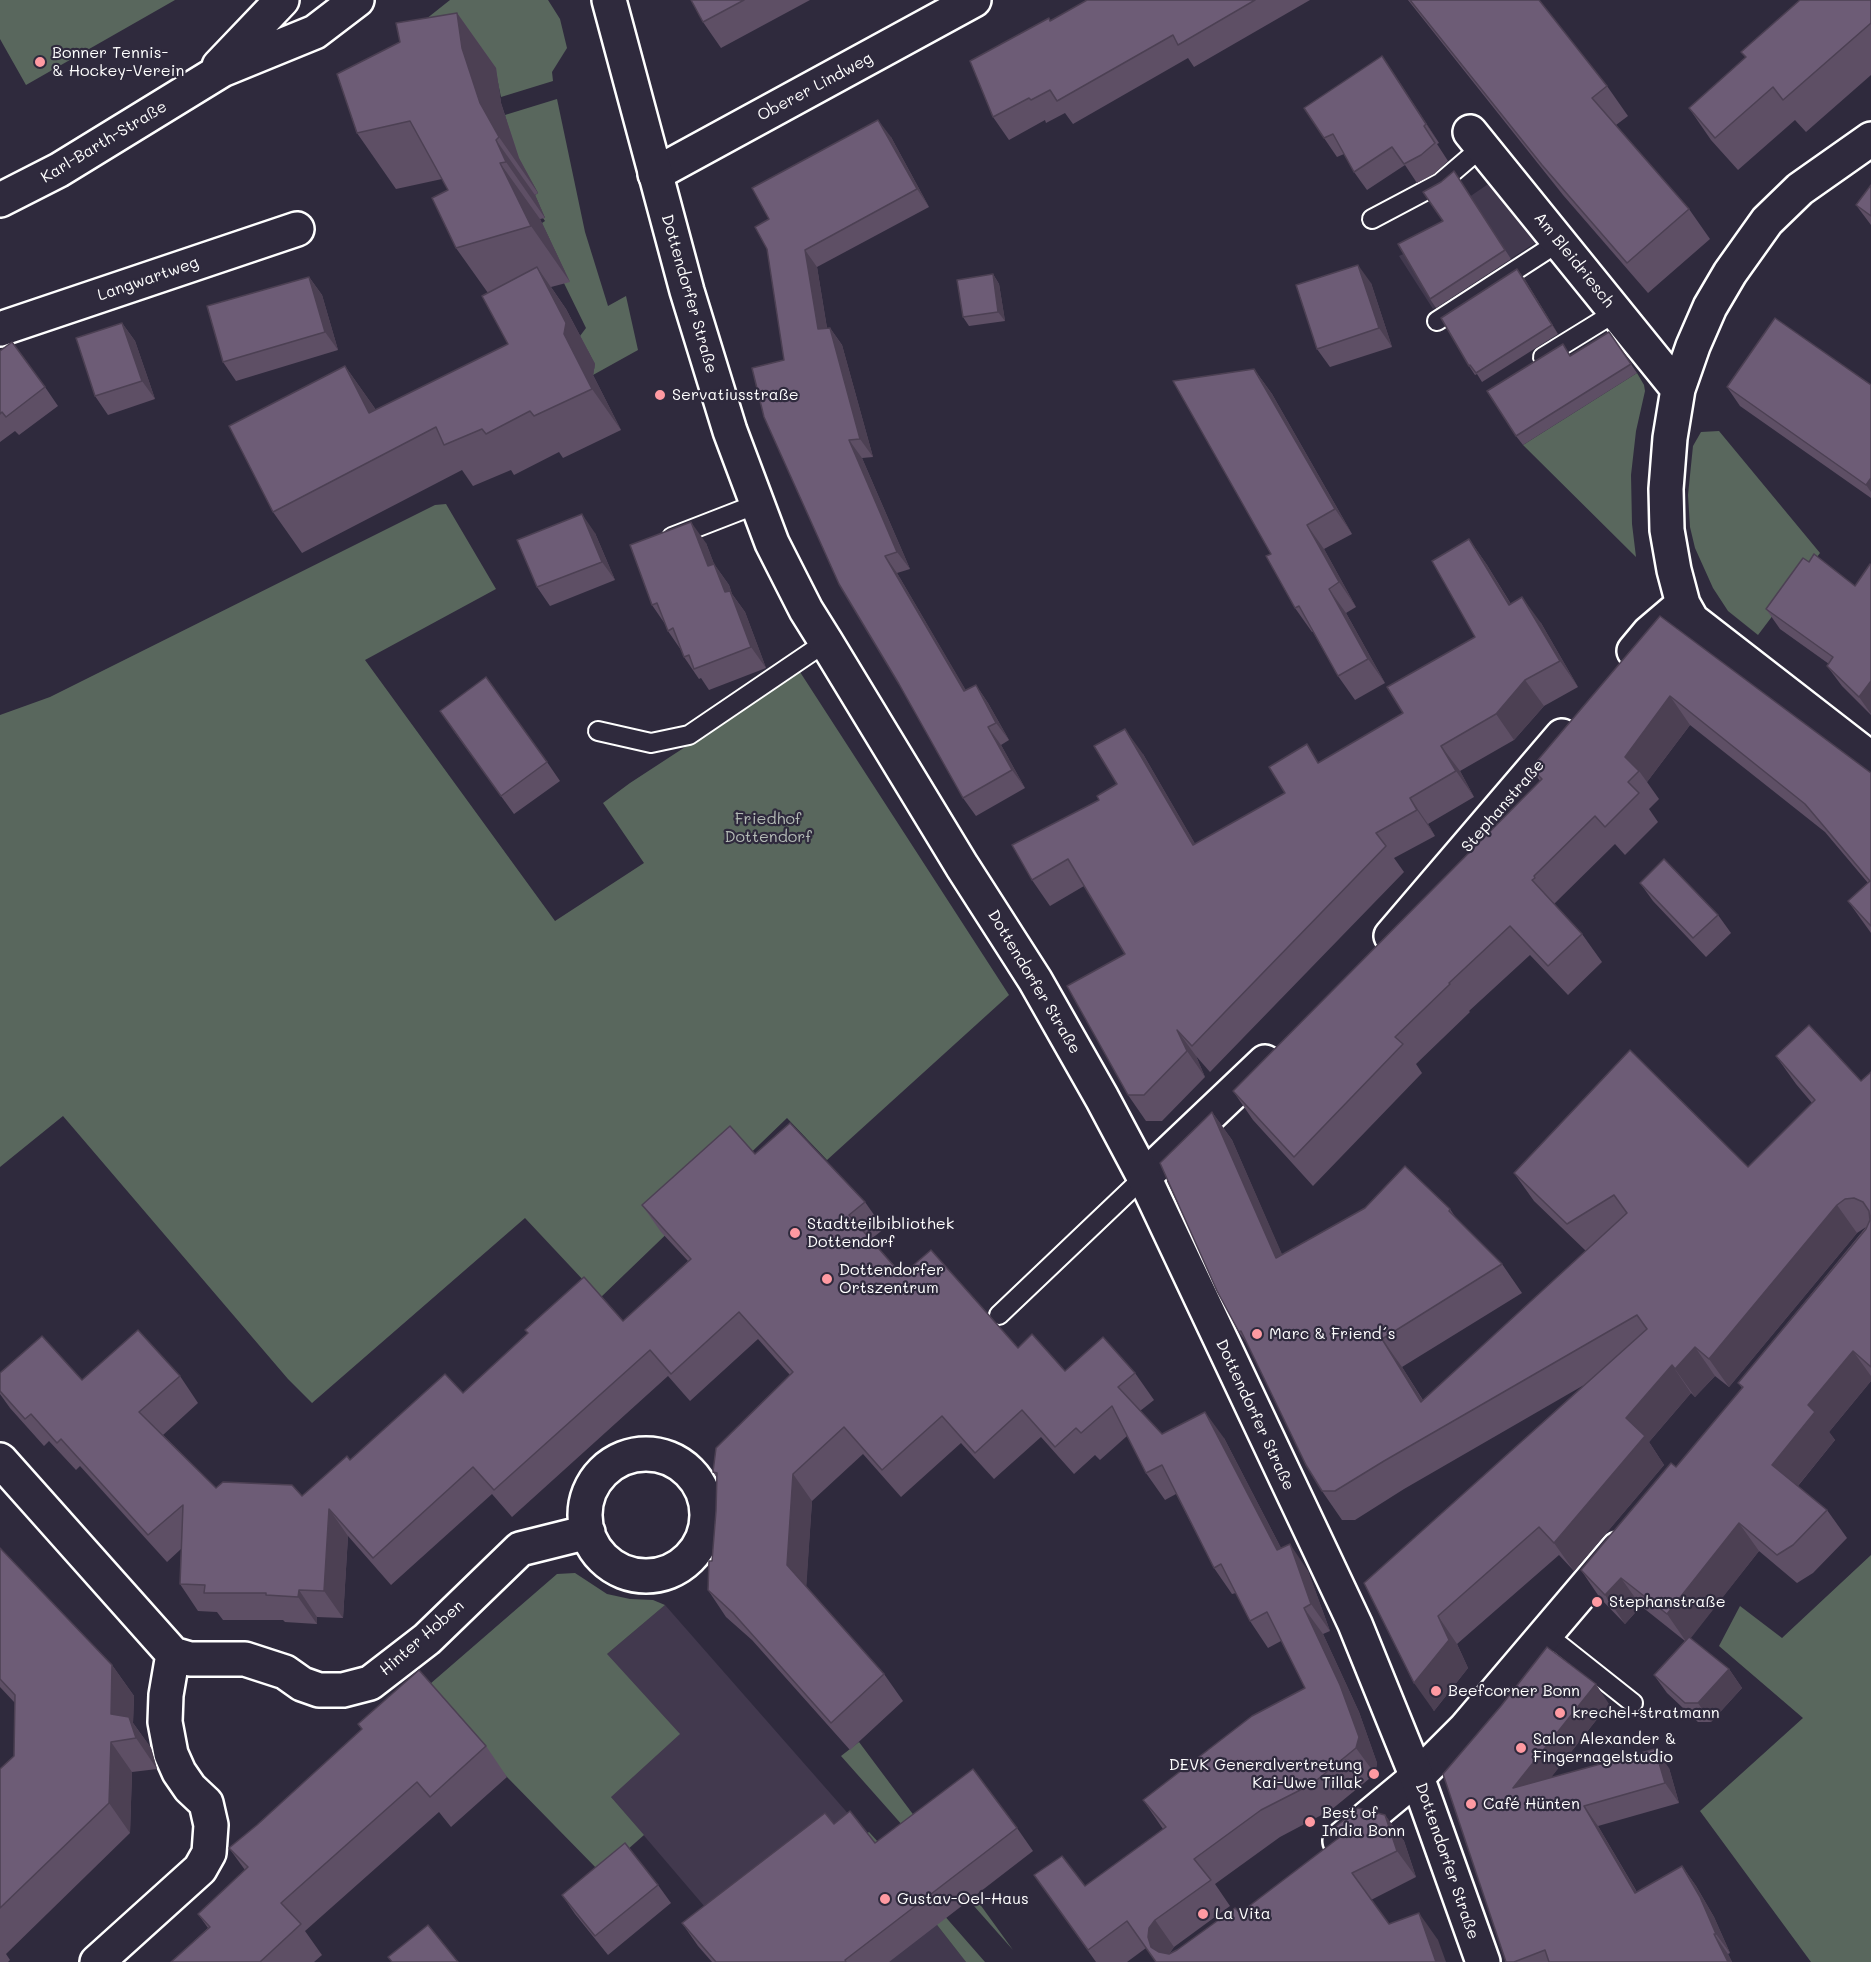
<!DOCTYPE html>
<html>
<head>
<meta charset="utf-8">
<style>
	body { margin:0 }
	canvas { display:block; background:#2f2a3d }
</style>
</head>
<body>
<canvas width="1871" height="1962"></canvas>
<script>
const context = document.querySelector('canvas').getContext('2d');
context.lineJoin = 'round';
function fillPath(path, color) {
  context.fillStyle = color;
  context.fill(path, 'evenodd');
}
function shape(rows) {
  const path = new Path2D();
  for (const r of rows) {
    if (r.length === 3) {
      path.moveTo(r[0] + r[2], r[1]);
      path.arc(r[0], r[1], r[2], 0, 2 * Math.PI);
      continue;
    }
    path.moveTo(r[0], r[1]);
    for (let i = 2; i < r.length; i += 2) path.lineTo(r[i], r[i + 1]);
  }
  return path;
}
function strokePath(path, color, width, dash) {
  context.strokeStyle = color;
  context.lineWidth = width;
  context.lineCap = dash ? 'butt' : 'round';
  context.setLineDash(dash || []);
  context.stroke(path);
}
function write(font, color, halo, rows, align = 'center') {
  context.font = font + ' Mali,sans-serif';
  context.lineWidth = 4.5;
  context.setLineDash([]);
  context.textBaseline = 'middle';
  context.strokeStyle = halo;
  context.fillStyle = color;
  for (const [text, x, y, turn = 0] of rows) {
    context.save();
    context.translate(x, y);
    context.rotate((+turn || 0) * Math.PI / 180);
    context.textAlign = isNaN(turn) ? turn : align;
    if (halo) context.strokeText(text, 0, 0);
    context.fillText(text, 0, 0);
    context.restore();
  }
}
const built = shape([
	[1497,178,1538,241,1433,309,1399,256,1450,232,1440,217],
	[665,1605,866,1834,966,1962,752,1962,611,1797,607,1654]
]);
const green = shape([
	[0,0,175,0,26,85,0,39],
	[450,0,548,0,560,19,567,48,552,72,553,81,501,97,495,68,416,27],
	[557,99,585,232,608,306,626,296,638,350,593,375,595,364,580,336,586,328,560,275,565,272,542,223,545,221,543,218,545,218,535,195,538,193,515,152,505,115],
	[1637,373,1644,385,1645,391,1636,431,1631,475,1632,524,1636,557,1523,445],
	[1719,431,1820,553,1758,635,1728,611,1713,588,1695,548,1690,527,1688,495,1693,446,1701,432],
	[446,504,496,589,365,660,555,921,644,863,603,803,630,783,800,672,1009,995,827,1160,787,1118,600,1298,525,1218,312,1403,288,1379,63,1116,0,1167,0,715,50,697,435,505],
	[1871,1555,1871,1962,1811,1962,1700,1811,1803,1718,1719,1646,1740,1606,1782,1638],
	[575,1573,607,1594,630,1599,653,1600,665,1605,607,1654,680,1734,611,1797,644,1835,601,1873,507,1777,440,1700,430,1684,557,1574],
	[859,1742,974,1896,1013,1950,841,1756],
	[869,1832,928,1897,985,1962,966,1962,866,1834]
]);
const service = shape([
	[1372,219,1440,183,1482,147],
	[1437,321,1559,242],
	[1543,357,1616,312],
	[672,537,757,504],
	[598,731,651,743,689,735,826,642],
	[999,1315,1144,1177],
	[1546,1634,1633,1703]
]);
const minor = shape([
	[1470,132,1678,389],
	[655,174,974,0],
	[0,329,297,229],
	[1683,604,1674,570,1667,530,1666,489,1670,438,1678,389,1693,346,1710,307,1730,273,1767,221,1800,189,1871,139],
	[1634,651,1649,633,1683,604,1692,620,1871,759],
	[1391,936,1562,736],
	[1144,1177,1265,1062],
	[646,1515,61],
	[0,1460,173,1654],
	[1340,1841,1417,1777,1465,1729,1618,1549],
	[97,1962,200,1869,209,1853,211,1825,206,1803,190,1788,179,1772,171,1754,165,1722,166,1695,173,1654,190,1659,245,1659,285,1672,302,1684,319,1690,343,1690,370,1683,427,1639,520,1549,588,1532]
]);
const tertiary = shape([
	[219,66,282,0],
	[0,200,59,170,222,70,315,32,357,0]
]);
const secondary = shape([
	[609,0,687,291,730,431,772,543,806,610,826,642,962,866,1035,980,1102,1098,1144,1177,1355,1624,1417,1777,1483,1962]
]);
const wall = shape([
	[691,0,810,0,721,48,703,22],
	[1087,0,1310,0,1194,67,1188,58,1073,124,1065,113,1046,123,1045,120,1009,140,993,117,1051,21],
	[1408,0,1539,0,1607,86,1628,116,1616,125,1689,209,1710,239,1648,293,1563,195],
	[1871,0,1871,75,1806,132,1795,120,1738,170,1711,140,1689,108,1746,58,1741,52],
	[457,13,496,68,501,103,519,158,538,193,535,195,545,218,540,219,570,282,551,287,566,309,595,364,593,375,621,430,563,458,559,452,514,475,511,470,473,486,462,470,302,553,273,512,345,366,376,410,508,344,488,293,456,248,448,190,442,179,396,189,357,133,400,42],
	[1382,56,1439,143,1437,144,1448,161,1434,174,1417,183,1405,165,1367,190,1354,172,1344,154,1337,157,1324,138],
	[891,137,929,207,817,267,827,328,830,328,842,345,873,457,862,458,910,569,897,573,966,691,976,685,988,703,1009,740,1001,745,1025,788,976,816,963,798,784,360,769,219],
	[1454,171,1511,259,1436,308,1430,299,1443,221,1441,182],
	[1871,185,1871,225,1856,205],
	[993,274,999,284,1005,321,969,326,963,317],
	[309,277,322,295,338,350,236,381,223,362],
	[1524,278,1558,334,1482,382,1477,374,1475,375,1469,366],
	[1371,283,1392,347,1330,367,1317,349],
	[122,323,135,341,155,399,108,415,95,396],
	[1609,332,1637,373,1523,445,1516,436,1571,356],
	[0,351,45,387,58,406,19,435,15,431,0,442],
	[1254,369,1272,394,1352,534,1324,549,1356,607,1346,613,1385,683,1355,700,1338,676,1313,632,1312,632,1295,608,1271,554],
	[1871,385,1871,498,1740,406,1727,387],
	[595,533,615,580,550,606,537,587],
	[1469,539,1487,565,1511,604,1541,623,1578,687,1544,706,1514,740,1460,771,1474,797,1428,824,1435,836,1394,858,1404,872,1210,1072,1196,1056,1205,1077,1162,1121,1146,1121,1128,1095,1125,954,1084,886,1050,906,1032,880,1099,800,1117,784,1143,754,1195,844,1285,793,1320,762,1403,713,1475,637],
	[706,543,714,564,729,585,732,594,745,612,766,668,709,690,701,678,699,679,684,657,681,650,668,631,665,624,652,605],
	[1809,562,1855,586,1871,565,1871,715,1842,686,1827,666,1829,664,1780,629,1766,609],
	[1660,616,1871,773,1871,933,1848,901,1868,883,1825,832,1690,725,1647,782,1659,799,1649,809,1658,822,1625,855,1615,844,1554,904,1582,934,1602,962,1568,995,1530,955,1469,1011,1470,1012,1416,1064,1422,1073,1313,1186,1253,1120,1233,1091,1540,781,1531,768],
	[453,730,547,762,560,781,514,814],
	[1640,883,1718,915,1731,933,1706,957,1653,901],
	[1776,1056,1861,1081,1871,1072,1871,1381,1829,1432,1835,1440,1798,1486,1827,1510,1847,1538,1813,1573,1797,1583,1759,1551,1690,1638,1729,1669,1742,1688,1711,1722,1698,1722,1667,1693,1654,1675,1685,1641,1641,1606,1625,1624,1600,1598,1581,1570,1676,1467,1742,1388,1738,1383,1866,1227,1857,1233,1729,1387,1715,1376,1695,1397,1691,1393,1649,1442,1664,1465,1574,1571,1559,1555,1457,1644,1468,1668,1434,1711,1364,1583,1584,1385,1404,1489,1355,1520,1342,1520,1322,1491,1246,1342,1239,1332,1212,1112,1232,1140,1282,1255,1450,1209,1458,1221,1502,1264,1522,1293,1402,1367,1423,1400,1586,1251,1534,1201,1514,1173,1748,1167,1812,1103,1796,1084],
	[755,1154,865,1202,884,1229,871,1239,902,1275,1018,1348,1065,1371,1135,1373,1154,1400,1140,1411,1162,1434,1224,1438,1281,1548,1308,1571,1330,1631,1323,1634,1359,1712,1377,1763,1375,1774,1331,1810,1280,1837,1215,1884,1230,1906,1174,1947,1169,1954,1177,1950,1240,1913,1385,1815,1404,1841,1416,1877,1371,1900,1389,1924,1438,1940,1156,1962,1146,1948,1127,1962,1096,1962,1034,1875,1085,1886,1163,1829,1143,1800,1305,1688,1281,1641,1268,1648,1250,1621,1236,1593,1232,1594,1214,1568,1176,1494,1165,1500,1146,1473,1127,1436,1100,1460,1095,1455,1074,1474,1041,1437,994,1479,961,1443,901,1497,863,1454,812,1501,806,1586,884,1674,903,1701,850,1750,752,1640,726,1617,708,1590,712,1561,716,1511,717,1477,713,1472,790,1375,758,1339,690,1401,668,1376,512,1517,492,1494,391,1585,348,1536,343,1618,317,1617,317,1624,285,1622,283,1620,223,1620,217,1612,198,1611,180,1584,181,1549,167,1562,80,1466,76,1470,49,1441,44,1446,10,1408,0,1394,0,1373,82,1380,180,1376,198,1403,163,1435,216,1488,302,1496,350,1460,463,1393,623,1321,688,1261,661,1232,642,1205],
	[0,1548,112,1665,134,1696,133,1723,151,1748,157,1769,132,1772,130,1833,6,1954,10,1960,8,1962,0,1962,0,1769,14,1756,15,1703,0,1687],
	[1609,1704,1551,1777,1669,1768,1679,1803,1598,1826,1637,1892,1682,1866,1696,1886,1714,1917,1730,1953,1728,1954,1732,1962,1506,1962,1443,1774],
	[358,1724,486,1746,507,1777,451,1827,439,1812,305,1931,322,1955,314,1962,171,1962,208,1928,198,1914,245,1870,229,1848,257,1825,362,1730],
	[834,1824,875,1843,1017,1828,1033,1851,889,1962,712,1962,698,1946,682,1923],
	[658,1885,671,1903,608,1955,575,1914,562,1895]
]);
const shadedWall = shape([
	[457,13,496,68,501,103,519,158,538,193,499,137,480,103,462,48],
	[1382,56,1395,75,1439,143,1426,124],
	[878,120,891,137,929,207,917,189],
	[496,140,535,195,545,218,506,162],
	[500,163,540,219,570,282,531,226],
	[805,250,817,267,830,347,818,329],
	[1358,265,1371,283,1392,347,1379,328],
	[537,267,566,309,595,364,593,375,621,430,592,389,564,334],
	[1517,269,1524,278,1558,334,1552,325],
	[993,274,999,284,1005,321,998,312],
	[309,277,322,295,338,350,325,332],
	[122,323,135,341,155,399,142,381],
	[830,328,842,345,873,457,860,439],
	[345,366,374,407,395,448,369,413],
	[1254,369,1272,394,1352,534,1335,509],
	[849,440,862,458,910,569,897,552],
	[1871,478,1871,492,1866,485],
	[582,514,595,533,615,580,602,562],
	[691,522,706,543,716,569,714,564,729,585,732,594,745,612,766,668,751,647,708,566],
	[1307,525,1324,549,1356,607,1339,582],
	[1469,539,1487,565,1527,631,1509,605],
	[885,556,897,573,977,709,964,691],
	[1329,589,1346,613,1385,683,1368,659],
	[1522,597,1541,623,1578,687,1560,661],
	[1525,680,1544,706,1514,740,1496,714],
	[1871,681,1871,714,1859,697],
	[976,685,988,703,1009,740,996,723],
	[1670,696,1690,725,1647,782,1639,771,1625,757],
	[988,727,1001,745,1025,788,1012,770],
	[1125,729,1143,754,1211,871,1193,845],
	[1441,746,1460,771,1474,797,1456,771],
	[1410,798,1428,824,1435,836,1417,810],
	[1177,1030,1196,1056,1205,1077,1187,1051],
	[1212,1112,1232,1140,1296,1286,1276,1258],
	[1837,1205,1857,1233,1729,1387,1709,1359],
	[1382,1339,1402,1367,1441,1430,1421,1402],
	[1695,1347,1715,1376,1695,1397,1675,1369],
	[1853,1351,1871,1376,1871,1381,1829,1432,1835,1440,1792,1493,1772,1465,1808,1405],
	[1672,1365,1691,1393,1649,1442,1664,1465,1574,1571,1554,1543,1626,1418],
	[1205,1412,1224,1438,1296,1577,1277,1550],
	[793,1474,812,1501,806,1592,787,1565],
	[329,1509,348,1536,343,1618,324,1591],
	[1739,1523,1759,1551,1687,1643,1667,1614],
	[1290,1544,1308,1571,1330,1631,1311,1604],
	[1621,1578,1641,1606,1625,1624,1605,1595],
	[299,1590,317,1617,317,1624,298,1597],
	[1304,1608,1323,1634,1359,1712,1377,1763,1375,1774,1356,1748],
	[1438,1616,1457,1644,1468,1668,1434,1711,1414,1683],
	[112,1665,134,1696,133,1723,151,1748,157,1769,136,1738,111,1714],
	[1729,1669,1742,1688,1711,1722,1698,1703],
	[1596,1684,1609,1704,1527,1808,1513,1788],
	[111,1742,132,1772,130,1833,109,1803],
	[1655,1749,1669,1768,1679,1803,1665,1783],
	[1584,1806,1598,1826,1649,1913,1635,1893],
	[1385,1815,1404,1841,1416,1877,1397,1851],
	[1682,1866,1696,1886,1714,1917,1730,1953,1716,1934],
	[1419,1913,1438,1940,1446,1962,1436,1962],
	[1155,1920,1174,1947,1168,1955,1167,1962,1151,1947,1148,1937,1149,1928],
	[1714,1934,1728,1954,1732,1962,1728,1962]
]);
const building = shape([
	[691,0,744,0,703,22,691,0],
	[1087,0,1255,0,1178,45,1173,35,1057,101,1050,90,1031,100,1029,98,993,117,970,61,1049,18,1050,21,1087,0],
	[1410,0,1539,0,1607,86,1592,98,1689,209,1627,263,1542,165,1410,0],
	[1800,0,1871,0,1871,23,1783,100,1773,87,1715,138,1689,108,1746,57,1741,52,1800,0],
	[457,13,462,48,480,103,499,137,496,140,506,162,500,163,531,226,456,248,432,198,448,190,410,121,357,133,337,74,400,42,396,23,457,13],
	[1382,56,1426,124,1424,126,1435,143,1421,155,1404,164,1392,147,1354,172,1333,134,1324,138,1304,108,1382,56],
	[878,120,917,189,805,250,818,329,830,328,860,439,849,440,897,552,885,556,964,691,976,685,996,723,988,727,1012,770,963,798,899,684,839,584,764,417,752,368,784,360,767,249,755,227,769,219,752,188,878,120],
	[1454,171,1505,250,1430,299,1398,244,1443,221,1423,192,1441,182,1454,171],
	[1871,185,1871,216,1856,205,1871,185],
	[1358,265,1379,328,1317,349,1296,285,1358,265],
	[537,267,566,323,564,334,592,389,534,416,530,411,486,434,482,429,444,445,436,427,273,512,229,426,345,366,369,413,508,344,482,296,537,267],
	[1517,269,1552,325,1476,373,1470,365,1469,366,1441,318,1517,269],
	[993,274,998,312,963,317,957,280,993,274],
	[309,277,325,332,223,362,207,306,309,277],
	[1775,318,1871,385,1871,478,1866,485,1727,387,1775,318],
	[122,323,142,381,95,396,76,338,122,323],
	[1609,332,1631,364,1516,436,1487,391,1563,344,1570,356,1609,332],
	[12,342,45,387,6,417,2,412,0,414,0,351,12,342],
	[1254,369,1335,509,1307,525,1339,582,1329,589,1368,659,1338,676,1299,606,1295,608,1266,556,1271,554,1173,381,1254,369],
	[582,514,602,562,537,587,517,540,582,514],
	[691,522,708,566,714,564,725,592,730,591,751,647,694,669,689,655,684,657,673,628,668,631,657,603,652,605,630,545,691,522],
	[1469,539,1509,605,1522,597,1560,661,1525,680,1496,714,1441,746,1456,771,1410,798,1417,810,1376,833,1386,846,1192,1046,1177,1030,1187,1051,1144,1095,1128,1095,1067,986,1125,954,1068,859,1032,880,1012,845,1099,800,1097,796,1117,784,1094,746,1125,729,1193,845,1285,793,1269,767,1307,744,1318,763,1403,713,1387,687,1475,637,1432,561,1469,539],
	[1814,554,1855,586,1870,564,1871,565,1871,681,1859,697,1827,666,1833,657,1766,609,1803,558,1809,562,1814,554],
	[1660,616,1871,773,1871,926,1848,901,1870,881,1805,804,1670,696,1625,757,1639,771,1628,782,1639,793,1605,827,1595,816,1534,876,1535,878,1532,880,1582,934,1548,966,1510,926,1449,983,1450,984,1395,1037,1403,1044,1294,1157,1233,1091,1542,779,1531,768,1660,616],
	[486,677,547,762,501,796,440,711,486,677],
	[1664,859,1718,915,1693,938,1640,883,1664,859],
	[1809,1025,1861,1081,1871,1072,1871,1367,1853,1351,1808,1405,1815,1412,1772,1465,1827,1510,1793,1545,1777,1555,1739,1523,1667,1614,1621,1578,1605,1595,1581,1570,1671,1463,1676,1467,1743,1387,1738,1383,1866,1229,1870,1220,1869,1211,1863,1202,1854,1198,1845,1199,1837,1205,1709,1359,1695,1347,1675,1369,1672,1365,1626,1418,1645,1436,1554,1543,1539,1527,1438,1616,1449,1640,1414,1683,1364,1583,1647,1329,1637,1315,1384,1461,1335,1491,1322,1491,1306,1465,1241,1331,1239,1332,1217,1291,1160,1163,1212,1112,1276,1258,1365,1208,1405,1166,1450,1209,1449,1211,1502,1264,1382,1339,1421,1402,1627,1213,1614,1195,1567,1224,1514,1173,1630,1050,1748,1167,1815,1100,1776,1056,1809,1025],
	[790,1123,865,1202,849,1215,902,1275,931,1250,1018,1348,1032,1334,1065,1371,1103,1337,1135,1373,1118,1387,1162,1434,1205,1412,1277,1550,1290,1544,1311,1604,1304,1608,1340,1685,1359,1737,1356,1748,1312,1784,1261,1810,1194,1859,1211,1880,1155,1920,1149,1928,1148,1937,1151,1947,1159,1952,1169,1954,1177,1950,1235,1908,1240,1913,1336,1840,1339,1838,1334,1828,1358,1808,1385,1815,1397,1851,1352,1873,1389,1924,1419,1913,1436,1962,1156,1962,1127,1921,1088,1950,1034,1875,1062,1856,1085,1886,1166,1827,1143,1800,1252,1716,1305,1688,1267,1612,1250,1621,1221,1564,1214,1568,1162,1465,1146,1473,1112,1406,1081,1433,1076,1428,1055,1447,1022,1410,975,1453,942,1416,882,1470,844,1427,793,1474,787,1565,884,1674,831,1723,733,1613,708,1590,709,1561,712,1561,716,1511,717,1473,713,1472,716,1448,793,1372,739,1312,671,1374,650,1350,494,1490,473,1467,373,1558,329,1509,324,1591,299,1590,298,1597,266,1595,266,1593,204,1593,205,1585,180,1584,183,1505,148,1535,61,1439,57,1443,31,1414,25,1419,0,1391,0,1373,42,1336,82,1380,138,1330,180,1376,139,1412,216,1488,223,1482,292,1485,302,1496,347,1456,350,1460,445,1374,463,1393,528,1333,525,1330,584,1277,623,1321,691,1259,642,1205,730,1126,755,1154,790,1123],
	[0,1548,112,1665,111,1714,129,1717,136,1738,111,1742,109,1803,0,1908,0,1769,14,1756,15,1695,0,1679,0,1548],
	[1689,1637,1729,1669,1698,1703,1685,1703,1654,1675,1689,1637],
	[1547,1647,1596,1684,1513,1788,1655,1749,1665,1783,1584,1806,1635,1893,1682,1866,1700,1897,1716,1934,1714,1934,1728,1962,1549,1962,1545,1950,1514,1962,1506,1962,1443,1774,1501,1706,1547,1647],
	[419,1670,486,1746,430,1797,417,1782,281,1903,301,1924,260,1962,171,1962,210,1927,198,1914,248,1867,229,1848,257,1825,362,1729,358,1724,419,1670],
	[973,1769,1017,1828,845,1960,846,1962,716,1962,682,1923,825,1813,834,1824,850,1811,875,1843,973,1769],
	[625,1843,658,1885,595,1936,562,1895,625,1843],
	[428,1925,458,1962,392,1962,388,1957,428,1925]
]);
const markers = [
	[40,62,6,"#ff9aa2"],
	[660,395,6,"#ff9aa2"],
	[795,1233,6,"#ff9aa2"],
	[827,1279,6,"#ff9aa2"],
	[1257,1334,6,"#ff9aa2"],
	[1597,1602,6,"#ff9aa2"],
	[1436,1691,6,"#ff9aa2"],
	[1560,1713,6,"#ff9aa2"],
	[1521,1748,6,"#ff9aa2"],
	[1374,1774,6,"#ff9aa2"],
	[1471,1804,6,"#ff9aa2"],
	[1310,1822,6,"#ff9aa2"],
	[885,1899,6,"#ff9aa2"],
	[1203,1914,6,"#ff9aa2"]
];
const poiNames = [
	["Bonner Tennis-",52,53],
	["& Hockey-Verein",52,71],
	["Servatiusstraße",672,395],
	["Stadtteilbibliothek",807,1224],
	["Dottendorf",807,1242],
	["Dottendorfer",839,1270],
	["Ortszentrum",839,1288],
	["Marc & Friend´s",1269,1334],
	["Stephanstraße",1609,1602],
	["Beefcorner Bonn",1448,1691],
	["krechel+stratmann",1572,1713],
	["Salon Alexander &",1533,1739],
	["Fingernagelstudio",1533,1757],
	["DEVK Generalvertretung",1362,1765,"right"],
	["Kai-Uwe Tillak",1362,1783,"right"],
	["Café Hünten",1483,1804],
	["Best of",1322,1813],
	["India Bonn",1322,1831],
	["Gustav-Oel-Haus",897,1899],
	["La Vita",1215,1914]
];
const streetNames = [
	["Oberer Lindweg",815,87,-28],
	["Karl-Barth-Straße",104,142,-31],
	["Am Bleidriesch",1574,260,51],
	["Langwartweg",148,279,-19],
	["Dottendorfer Straße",689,294,74],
	["Stephanstraße",1503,806,-49],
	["Dottendorfer Straße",1034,982,59],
	["Dottendorfer Straße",1255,1415,65],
	["Hinter Hoben",422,1638,-41],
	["Dottendorfer Straße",1447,1861,71]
];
const parkNames = [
	["Friedhof",768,819],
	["Dottendorf",768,837]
];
fillPath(built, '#42394e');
fillPath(green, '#59675d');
strokePath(service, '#fff', 22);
strokePath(minor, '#fff', 38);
strokePath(tertiary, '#fff', 38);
strokePath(secondary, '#fff', 38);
strokePath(service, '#2f2a3d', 18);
strokePath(minor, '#2f2a3d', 33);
strokePath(tertiary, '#2f2a3d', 33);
strokePath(secondary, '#2f2a3d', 33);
fillPath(wall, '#5e4f65');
fillPath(shadedWall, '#4c4053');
fillPath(building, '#6d5c76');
strokePath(building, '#4c4053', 1.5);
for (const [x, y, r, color] of markers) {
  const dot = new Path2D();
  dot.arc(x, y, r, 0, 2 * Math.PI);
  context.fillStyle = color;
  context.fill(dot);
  strokePath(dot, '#2f2a3d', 2);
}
write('16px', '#fff', '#2f2a3d', poiNames, 'left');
write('16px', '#fff', '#2f2a3d', streetNames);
write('16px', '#b4bbb6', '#2f2a3d', parkNames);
</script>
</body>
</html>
